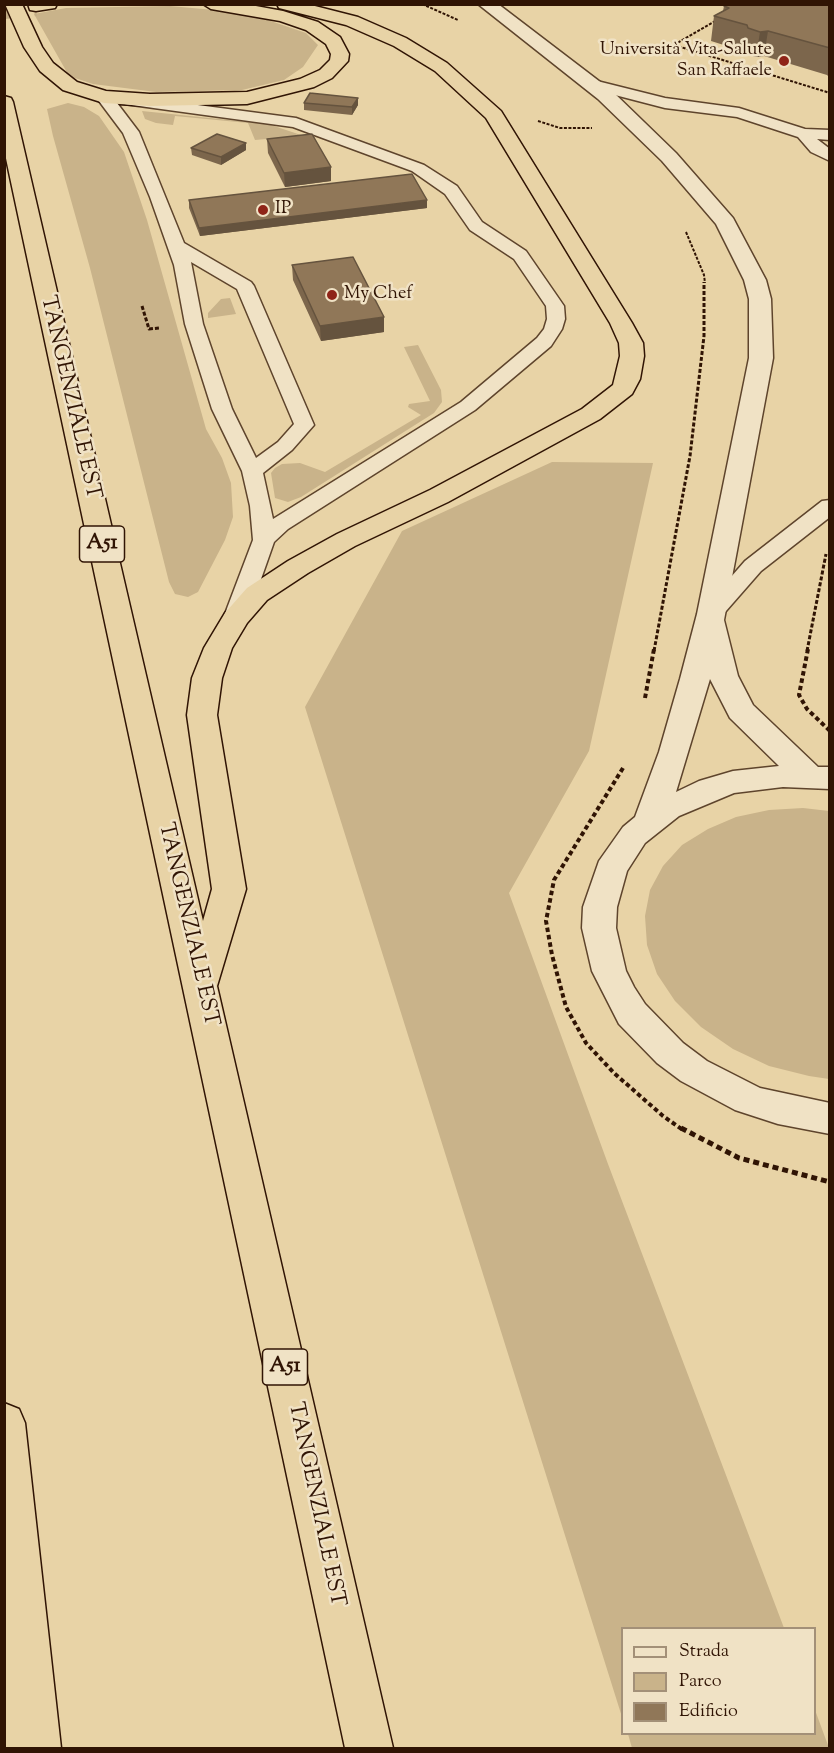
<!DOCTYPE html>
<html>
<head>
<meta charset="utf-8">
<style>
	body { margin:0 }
	#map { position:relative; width:834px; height:1753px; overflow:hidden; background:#e8d3a6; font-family:"Sorts Mill Goudy",serif }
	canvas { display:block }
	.frame { position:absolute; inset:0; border:6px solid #301404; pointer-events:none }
	.legend { position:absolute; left:621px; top:1627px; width:195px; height:108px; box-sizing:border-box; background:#f0e2c5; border:2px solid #a39078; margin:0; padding:8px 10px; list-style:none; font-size:18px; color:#301404 }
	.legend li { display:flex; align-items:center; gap:12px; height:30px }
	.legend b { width:30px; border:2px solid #a39078 }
</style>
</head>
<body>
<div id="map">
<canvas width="834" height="1753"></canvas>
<div class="frame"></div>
<ul class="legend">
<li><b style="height:8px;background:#f0e2c5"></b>Strada</li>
<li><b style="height:16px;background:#c9b38a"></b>Parco</li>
<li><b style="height:16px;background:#907758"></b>Edificio</li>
</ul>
</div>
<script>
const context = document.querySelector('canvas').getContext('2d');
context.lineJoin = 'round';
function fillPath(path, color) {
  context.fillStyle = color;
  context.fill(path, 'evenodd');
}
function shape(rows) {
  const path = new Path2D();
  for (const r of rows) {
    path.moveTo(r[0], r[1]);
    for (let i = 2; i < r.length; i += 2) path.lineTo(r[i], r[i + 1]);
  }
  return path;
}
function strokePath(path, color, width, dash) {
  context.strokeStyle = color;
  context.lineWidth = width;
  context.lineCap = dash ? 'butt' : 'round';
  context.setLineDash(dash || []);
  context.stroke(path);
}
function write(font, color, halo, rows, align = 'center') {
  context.font = font + ' "Sorts Mill Goudy",serif';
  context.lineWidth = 5;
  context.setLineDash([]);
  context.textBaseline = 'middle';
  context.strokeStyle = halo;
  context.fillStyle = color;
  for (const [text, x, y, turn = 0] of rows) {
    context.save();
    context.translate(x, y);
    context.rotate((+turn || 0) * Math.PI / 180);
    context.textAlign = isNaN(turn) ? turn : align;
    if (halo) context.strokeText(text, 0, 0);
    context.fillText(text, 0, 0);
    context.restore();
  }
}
const green = shape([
	[170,6,247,13,306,33,318,45,303,67,284,80,242,90,156,92,93,84,69,76,34,14,66,8],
	[68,103,84,107,99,116,124,152,147,220,206,429,222,458,231,483,233,517,225,540,198,592,188,597,175,594,169,582,90,268,53,136,47,109],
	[142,111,268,124,307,137,289,137,255,140,248,123,175,116,173,125,156,123,145,119],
	[230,298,236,314,208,318,208,313,221,299],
	[418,345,441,390,442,402,434,413,301,497,288,502,275,498,271,473,275,468,282,464,300,463,325,472,421,415,408,407,409,404,430,401,404,347],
	[552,462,653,463,589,751,509,893,608,1164,784,1628,622,1628,622,1717,305,707,402,531],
	[803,808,829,811,829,1079,809,1076,769,1066,733,1049,701,1027,675,1001,657,974,647,945,645,916,650,890,663,866,682,845,708,829,736,817,769,810],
	[815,1710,829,1748,632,1748,628,1734,814,1734]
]);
const motorwayTunnel = shape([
	[4,9,36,6]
]);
const pathFar3 = shape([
	[422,4,458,20],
	[674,45,830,93],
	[674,45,717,20],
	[538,121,560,128,592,128],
	[686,232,704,275,705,283]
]);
const pathFar2 = shape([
	[142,306,149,329,159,328],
	[654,651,690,456,704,336,704,282],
	[807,651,826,554]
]);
const pathFar1 = shape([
	[808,649,799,695,807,709,830,731],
	[645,698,654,649],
	[623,768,554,880,546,921,552,955,566,1007,586,1043,614,1073,663,1116,683,1130]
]);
const path = shape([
	[681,1128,739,1158,830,1182]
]);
const service = shape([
	[593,80,665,98,739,108,805,129,830,130,830,140,817,139,830,149,830,161,811,152,798,137,737,117,665,108,588,88,585,85,593,80],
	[104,92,109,94,114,100,122,95,296,118,424,165,457,186,482,222,526,251,564,306,565,319,562,329,551,346,475,410,288,529,274,542,247,619,243,624,235,626,227,624,223,619,253,540,250,506,242,471,212,409,185,324,174,265,150,197,123,133,96,97,104,92],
	[117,103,293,127,412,171,445,194,470,230,514,259,546,306,547,319,544,329,537,338,461,402,273,519,263,473,292,450,314,425,254,286,251,282,184,243,139,132,117,103],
	[191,262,237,289,294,424,278,442,256,458,232,409,203,324,191,262],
	[830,500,830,517,761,571,719,619,711,621,703,619,699,614,703,609,745,561,822,501,830,500]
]);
const minor = shape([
	[478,4,498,4,612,91,676,153,733,218,766,280,771,299,773,358,724,620,738,676,753,705,818,767,830,767,830,789,783,787,734,793,679,816,645,843,627,871,617,907,616,928,626,971,634,987,645,1004,683,1043,707,1061,760,1088,830,1103,830,1134,778,1124,735,1110,681,1081,657,1063,619,1024,592,971,582,928,583,907,599,861,623,827,635,817,659,752,680,679,697,614,749,358,749,299,744,280,716,224,662,161,598,99,478,4],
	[710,679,730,718,779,766,733,771,699,781,676,792,710,679]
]);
const motorway = shape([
	[5,4,22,4,42,47,53,63,77,82,106,91,150,94,247,92,300,79,320,70,330,60,331,54,326,44,306,30,280,21,211,9,203,4,245,4,283,11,318,22,340,37,349,54,348,61,332,78,314,87,247,104,150,106,104,103,63,90,40,71,24,47,5,4],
	[28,4,57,4,55,8,36,11,30,10,28,4],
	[277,4,307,4,358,17,406,38,447,63,501,111,632,323,643,343,644,356,640,379,632,394,600,419,448,502,355,546,308,573,267,600,247,623,232,648,222,678,217,715,246,889,217,986,393,1748,345,1748,4,149,4,96,11,98,13,102,203,921,212,889,187,715,192,678,204,648,225,613,247,588,288,561,337,534,430,490,582,409,613,385,620,356,619,343,610,323,486,118,435,71,394,46,346,25,279,8,277,4],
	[4,1403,19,1409,25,1423,61,1748,4,1748,4,1403]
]);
const wall = shape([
	[830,4,830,78,827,75,764,56,756,57,745,54,743,51,711,41,714,16,723,11,724,6],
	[358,98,358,105,352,115,304,110,304,103],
	[267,139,331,181,285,187,268,153],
	[191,148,246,150,221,165,192,155],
	[189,200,427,208,200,236,189,208],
	[292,265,384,332,321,341,293,280]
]);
const shadedWall = shape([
	[768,31,764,56,756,57,760,32],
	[358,98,358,105,352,115,352,107],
	[246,143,246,150,221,165,221,157],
	[331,167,331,181,285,187,284,173],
	[427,200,427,208,200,236,199,228],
	[384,317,384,332,321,341,320,326]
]);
const building = shape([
	[726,4,830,4,830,48,768,31,760,32,748,28,747,25,714,16,729,8,724,6,726,4],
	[310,93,358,98,352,107,304,103,310,93],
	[217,134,246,143,221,157,191,148,217,134],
	[312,134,331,167,284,173,267,139,312,134],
	[412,174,427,200,199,228,189,200,412,174],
	[353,257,384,317,320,326,292,265,353,257]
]);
const markers = [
	[784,61,6,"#8f2418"],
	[263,210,6,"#8f2418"],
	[332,295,6,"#8f2418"]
];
const farPoinames = [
	["Università Vita-Salute",772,51,"right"],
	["San Raffaele",772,72,"right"],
	["IP",275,210],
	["My Chef",344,295]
];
const shields = [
	[102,544,45],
	[285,1367,45]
];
const shieldNames = [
	["A51",102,544],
	["A51",285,1367]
];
const streetNames = [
	["TANGENZIALE EST",69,398,77],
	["TANGENZIALE EST",187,925,77],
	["TANGENZIALE EST",315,1505,78]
];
fillPath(green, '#c9b38a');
strokePath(motorwayTunnel, '#c3ad86', 20, [20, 10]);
strokePath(service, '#5e442c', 3);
strokePath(minor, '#5e442c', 3);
strokePath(motorway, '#301404', 3);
strokePath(pathFar3, '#301404', 2, [3, 1.5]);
strokePath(pathFar2, '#301404', 3, [4, 2]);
strokePath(pathFar1, '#301404', 4, [4.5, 3]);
strokePath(path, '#301404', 5, [6, 4]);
fillPath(service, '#f0e2c5');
fillPath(minor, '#f0e2c5');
fillPath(motorway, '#e8d3a6');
fillPath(wall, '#7c664c');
fillPath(shadedWall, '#65533e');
fillPath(building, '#907758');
strokePath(building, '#65533e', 1.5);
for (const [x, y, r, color] of markers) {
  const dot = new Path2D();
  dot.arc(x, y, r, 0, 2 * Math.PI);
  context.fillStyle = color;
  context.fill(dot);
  strokePath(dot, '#f0e2c5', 2);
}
write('18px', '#301404', '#f0e2c5', farPoinames, 'left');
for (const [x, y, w] of shields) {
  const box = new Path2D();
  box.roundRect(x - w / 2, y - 18, w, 36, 4.5);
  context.fillStyle = '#f0e2c5';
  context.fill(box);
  strokePath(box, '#301404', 1.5);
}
write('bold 21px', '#301404', null, shieldNames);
write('22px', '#301404', '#f0e2c5', streetNames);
</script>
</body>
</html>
